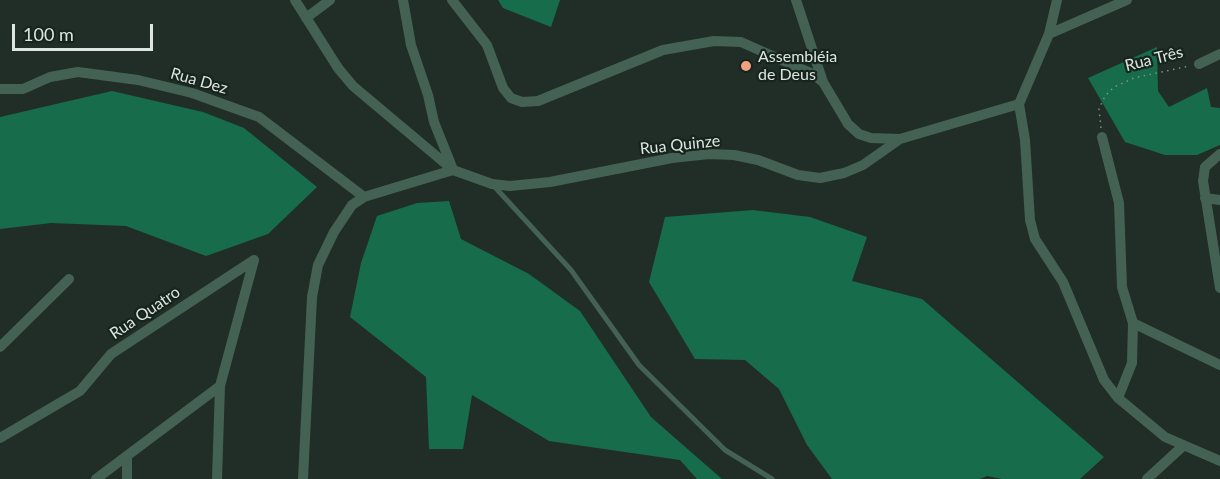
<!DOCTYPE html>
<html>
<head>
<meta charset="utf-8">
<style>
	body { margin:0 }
	#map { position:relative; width:1220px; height:479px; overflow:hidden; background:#202e27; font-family:Lato,sans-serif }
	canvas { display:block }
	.scale { position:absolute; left:12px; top:24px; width:141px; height:27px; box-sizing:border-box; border:3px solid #dce5e1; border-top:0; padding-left:8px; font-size:18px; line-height:21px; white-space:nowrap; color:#dce5e1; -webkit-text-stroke:4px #16241d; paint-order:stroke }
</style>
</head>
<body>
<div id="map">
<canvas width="1220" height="479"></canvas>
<div class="scale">100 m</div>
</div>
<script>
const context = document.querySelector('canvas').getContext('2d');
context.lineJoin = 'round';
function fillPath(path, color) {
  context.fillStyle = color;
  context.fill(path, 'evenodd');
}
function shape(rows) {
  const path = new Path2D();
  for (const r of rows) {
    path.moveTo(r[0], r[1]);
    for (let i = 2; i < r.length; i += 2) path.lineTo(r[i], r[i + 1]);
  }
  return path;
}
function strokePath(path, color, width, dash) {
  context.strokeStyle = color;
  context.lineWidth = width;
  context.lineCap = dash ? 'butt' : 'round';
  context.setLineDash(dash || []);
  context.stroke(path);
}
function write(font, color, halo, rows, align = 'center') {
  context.font = font + ' Lato,sans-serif';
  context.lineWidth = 4.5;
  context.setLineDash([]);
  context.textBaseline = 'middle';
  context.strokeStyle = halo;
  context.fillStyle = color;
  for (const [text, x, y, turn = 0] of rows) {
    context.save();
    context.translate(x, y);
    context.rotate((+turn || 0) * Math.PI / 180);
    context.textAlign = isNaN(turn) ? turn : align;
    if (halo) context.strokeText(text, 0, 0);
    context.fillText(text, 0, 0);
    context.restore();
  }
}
const forest = shape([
	[498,0,560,0,551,27,503,8],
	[1157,47,1158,91,1169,107,1207,88,1211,107,1220,108,1220,145,1197,155,1165,155,1125,142,1088,78],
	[112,91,203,112,244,128,317,187,268,234,206,256,126,226,51,223,0,229,0,117],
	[449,201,461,239,529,274,580,311,651,417,722,479,697,479,680,460,549,441,472,395,463,449,429,449,426,377,350,317,361,263,377,216,417,203],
	[753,210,810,217,867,237,852,281,922,299,1104,457,1080,479,1002,479,987,476,980,479,832,479,807,445,779,389,745,360,695,359,649,282,665,217]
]);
const path = shape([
	[1101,128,1099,109,1105,96,1114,87,1134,78,1189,66]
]);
const service = shape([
	[493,185,571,270,639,365,725,450,772,479]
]);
const minor = shape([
	[295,0,338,68,353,86,453,170,492,184,510,186,550,182,672,158,709,154,734,155,758,160,798,175,820,178,844,173,863,165,900,139,1019,104],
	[403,0,411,45,428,95,434,122,452,167],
	[452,0,487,45,503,88,511,98,522,102,538,101,663,50,714,41,741,42,813,74,823,82,848,124,859,134,871,138,900,139],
	[796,0,823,82],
	[306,18,330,0],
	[1049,34,1127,0],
	[1199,64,1220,54],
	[0,89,23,89,50,77,78,72,138,80,192,93,259,117,364,197],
	[1019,104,1025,140,1030,220,1035,239,1063,282,1104,380,1118,398,1165,437,1220,461],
	[1019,104,1049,34,1057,0],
	[1102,137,1119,203,1122,287,1133,323,1132,363,1118,398],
	[1220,154,1205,167,1203,181,1220,288],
	[1205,198,1220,200],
	[1133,323,1220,365],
	[0,347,69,279],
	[0,438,80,391,111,354,254,260],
	[96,479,220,386],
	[127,479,127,458],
	[217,479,220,386,254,260],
	[303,479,312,297,318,265,334,232,352,205,364,197,453,170],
	[1147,479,1183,446]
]);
const markers = [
	[746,66,6,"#f3a081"]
];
const poiNames = [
	["Assembléia",758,57],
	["de Deus",758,75]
];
const streetNames = [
	["Rua Três",1154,59,-14],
	["Rua Dez",199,81,16],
	["Rua Quinze",680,145,-6],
	["Rua Quatro",145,313,-34]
];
fillPath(forest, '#176c4c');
strokePath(path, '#848f8a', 1.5, [1.5, 4.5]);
strokePath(service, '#446254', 5);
strokePath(minor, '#446254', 10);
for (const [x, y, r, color] of markers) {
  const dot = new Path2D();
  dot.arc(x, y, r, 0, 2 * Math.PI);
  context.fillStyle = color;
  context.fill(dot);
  strokePath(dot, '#16241d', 2);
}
write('16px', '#dce5e1', '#16241d', poiNames, 'left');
write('16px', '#dce5e1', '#16241d', streetNames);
</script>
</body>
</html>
